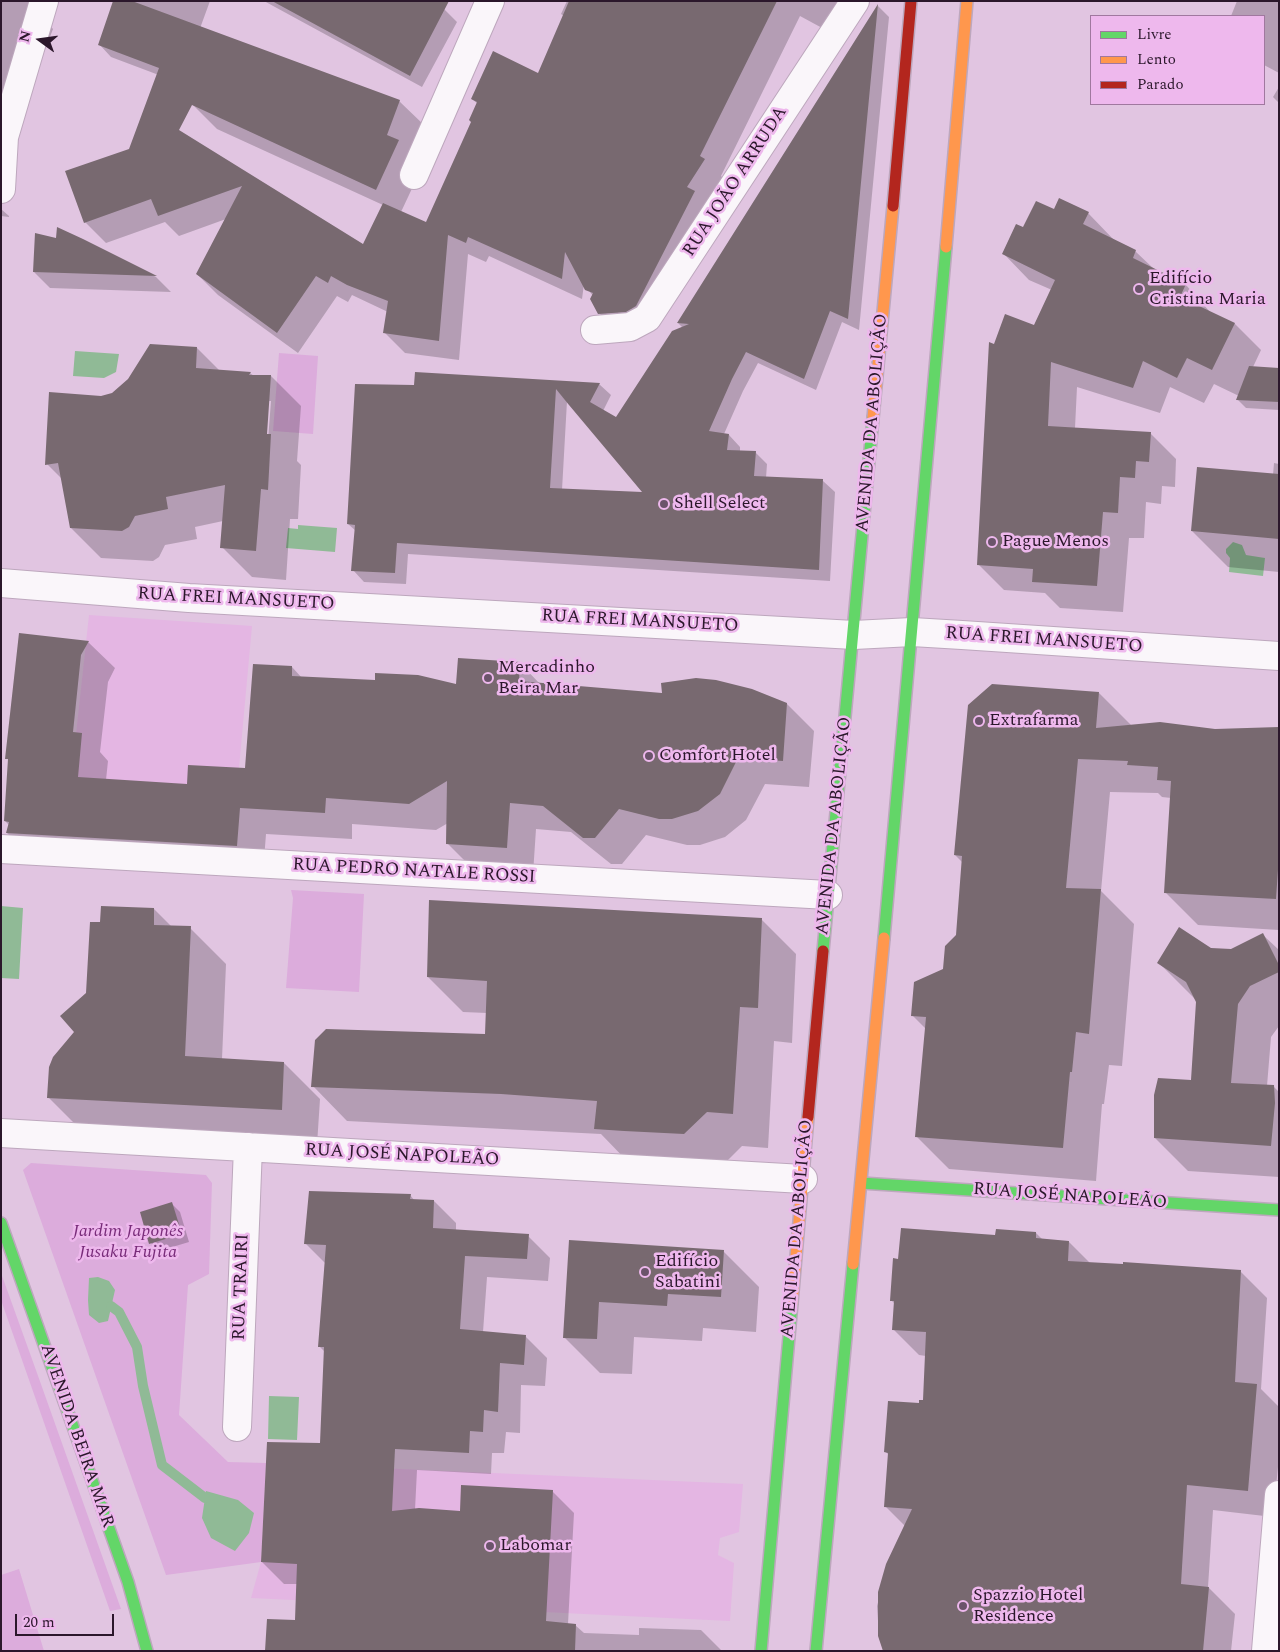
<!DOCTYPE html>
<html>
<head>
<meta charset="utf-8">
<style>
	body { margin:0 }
	#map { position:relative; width:1280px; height:1652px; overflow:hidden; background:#e1c5e1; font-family:Spectral,serif }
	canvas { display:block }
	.frame { position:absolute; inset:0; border:2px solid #2b172b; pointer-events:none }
	.legend { position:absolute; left:1090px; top:15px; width:175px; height:90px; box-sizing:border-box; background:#eeb8ed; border:1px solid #a0789f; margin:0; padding:6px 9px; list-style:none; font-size:15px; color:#2b172b }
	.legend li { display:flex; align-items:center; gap:10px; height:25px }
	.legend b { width:25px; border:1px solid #a0789f }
	.north { position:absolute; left:15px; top:15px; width:50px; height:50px; -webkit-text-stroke:4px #eeb8ed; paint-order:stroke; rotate:284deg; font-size:14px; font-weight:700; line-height:20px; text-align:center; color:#2b172b }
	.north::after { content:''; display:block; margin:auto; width:18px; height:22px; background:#2b172b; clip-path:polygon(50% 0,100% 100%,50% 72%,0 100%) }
	.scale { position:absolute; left:15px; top:1614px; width:99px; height:22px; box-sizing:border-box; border:2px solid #2b172b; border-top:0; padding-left:6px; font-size:15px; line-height:18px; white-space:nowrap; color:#2b172b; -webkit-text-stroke:4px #eeb8ed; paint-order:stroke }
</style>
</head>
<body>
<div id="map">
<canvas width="1280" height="1652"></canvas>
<div class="frame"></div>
<ul class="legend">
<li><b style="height:6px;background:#63d668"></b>Livre</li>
<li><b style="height:6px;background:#ff974d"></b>Lento</li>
<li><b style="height:6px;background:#b3261e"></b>Parado</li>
</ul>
<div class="north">N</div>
<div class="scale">20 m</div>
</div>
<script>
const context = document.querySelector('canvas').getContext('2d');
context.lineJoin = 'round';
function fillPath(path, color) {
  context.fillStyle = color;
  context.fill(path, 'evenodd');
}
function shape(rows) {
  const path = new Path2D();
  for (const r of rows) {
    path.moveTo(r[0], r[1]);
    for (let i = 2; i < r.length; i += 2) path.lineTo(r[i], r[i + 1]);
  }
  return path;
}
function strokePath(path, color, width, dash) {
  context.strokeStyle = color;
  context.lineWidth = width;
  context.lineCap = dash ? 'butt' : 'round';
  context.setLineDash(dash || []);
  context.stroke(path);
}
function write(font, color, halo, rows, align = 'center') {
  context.font = font + ' Spectral,serif';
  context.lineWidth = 5;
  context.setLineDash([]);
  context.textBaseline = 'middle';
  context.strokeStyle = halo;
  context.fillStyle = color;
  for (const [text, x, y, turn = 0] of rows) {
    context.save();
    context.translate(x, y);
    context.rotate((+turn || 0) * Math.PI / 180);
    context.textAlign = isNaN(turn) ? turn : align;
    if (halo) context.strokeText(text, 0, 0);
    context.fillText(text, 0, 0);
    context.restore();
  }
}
const built = shape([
	[89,615,252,626,232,844,65,834],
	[266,1463,743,1484,739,1532,720,1538,718,1555,734,1563,730,1621,251,1598,261,1562]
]);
const green = shape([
	[279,353,318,356,313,434,273,431],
	[291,890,364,894,359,992,286,988,293,898],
	[31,1163,206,1175,212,1183,209,1274,188,1285,179,1415,228,1462,266,1463,261,1562,166,1575,23,1170],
	[1,1273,37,1373,121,1609,110,1611,1,1300],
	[19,1569,44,1651,1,1651,1,1575]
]);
const water = shape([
	[75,351,119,354,116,372,104,378,73,376],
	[298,525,337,528,335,552,286,548,288,528,298,529],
	[1233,542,1242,545,1246,555,1265,558,1263,576,1229,572,1230,558,1226,553,1226,549],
	[1,906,23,908,19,979,1,978],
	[98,1277,109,1281,115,1290,108,1321,99,1323,89,1315,88,1300,89,1278],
	[269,1396,299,1397,297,1440,268,1439],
	[206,1491,238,1500,254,1513,249,1533,235,1551,211,1538,202,1518]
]);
const shadow = shape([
	[1,1,42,1,42,17,53,29,38,68,34,68,17,144,1,141],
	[115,1,210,1,180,83,111,57,99,44],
	[264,1,429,1,444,9,457,22,422,87],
	[567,1,848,1,824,29,800,16,721,176,725,180,620,334,599,313,593,296,584,284,582,299,489,256,486,262,468,254,459,360,405,353,384,332,388,312,352,295,348,302,337,296,298,353,218,295,197,274,226,219,179,236,165,222,106,243,85,222,179,131,364,246,383,205,217,129,193,105,399,101,424,125,423,165,401,212,427,223,472,122,478,104,472,99,539,75,564,16,561,14],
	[1237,1,1279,1,1279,73,1264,65,1264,16,1231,16],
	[878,6,889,17,859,330,842,322,816,390,758,363,743,391,724,434,729,435,740,447,740,451,755,452,767,464,766,478,823,481,835,492,830,581,408,554,406,584,364,582,353,570,356,531,348,524,415,387,599,384,611,395,603,411,617,418,683,328,678,323],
	[567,401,645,494,562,490],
	[1279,87,1279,103,1273,97],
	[1,209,9,216,9,217,1,216],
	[1054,211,1088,213,1114,240,1135,251,1154,269,1186,285,1211,313,1235,324,1261,350,1253,367,1279,369,1279,410,1246,408,1238,400,1239,396,1214,384,1204,403,1170,387,1160,413,1077,387,1075,428,1150,433,1176,459,1175,487,1162,486,1161,504,1146,502,1144,538,1129,538,1123,612,1060,608,1045,593,1004,590,978,564,995,345,1034,326,1052,290,1029,280,1003,253,1024,229],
	[58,228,156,277,171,292,50,288,34,272,58,240],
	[197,348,220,371,250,373,254,376,271,376,301,406,297,461,301,465,298,519,290,519,286,580,252,577,222,547,223,521,195,527,197,539,165,545,159,557,153,561,101,558,71,528,63,480,47,464,101,398,112,394],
	[268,401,271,401,268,440,265,440],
	[1274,463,1279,464,1279,572,1228,567,1192,531,1273,475],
	[88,642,115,668,108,682,100,752,108,761,106,780,188,785,246,770,292,667,302,678,458,686,520,663,540,684,787,704,814,731,809,787,765,784,746,820,725,837,700,845,687,845,646,835,622,864,611,864,571,832,536,829,533,874,474,870,447,843,448,823,436,830,352,824,352,839,266,834,263,873,34,860,7,833,9,825,5,821,9,761,7,758],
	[1099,693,1132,726,1215,730,1279,730,1279,930,1198,925,1165,892,1171,798,1162,797,1158,793,1110,792,1101,891,1134,924,1122,1066,1109,1065,1104,1104,1102,1104,1096,1181,949,1169,916,1136,926,1029,912,1015,944,970,958,935,963,863,955,855],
	[154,909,172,927,190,928,226,964,222,1059,284,1063,320,1099,317,1145,84,1133,48,1097,76,1031,87,994,101,923],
	[761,919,796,954,792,1043,774,1041,768,1148,742,1146,719,1169,630,1164,601,1134,347,1121,313,1086,486,1035,487,1013,463,1012,428,977],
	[1263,935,1279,950,1279,1026,1271,1037,1267,1086,1274,1087,1279,1092,1279,1177,1188,1171,1155,1138,1192,1081,1198,1002,1159,963,1211,949,1231,951],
	[410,1195,415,1201,434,1201,456,1223,456,1231,528,1236,550,1258,548,1281,487,1277,483,1332,525,1336,547,1358,545,1386,521,1385,520,1433,506,1432,504,1453,492,1453,491,1474,417,1470,415,1510,461,1513,552,1491,574,1513,568,1624,575,1625,584,1633,639,1635,639,1628,701,1630,722,1651,266,1651,296,1621,297,1584,284,1584,262,1562,322,1444,325,1352,319,1346,325,1263,305,1243],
	[172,1204,180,1212,189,1242,159,1251,151,1243],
	[1036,1233,1043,1240,1069,1242,1091,1264,1241,1272,1267,1298,1261,1389,1279,1407,1279,1457,1273,1517,1213,1510,1208,1587,1235,1614,1231,1651,884,1651,879,1636,877,1606,888,1565,906,1527,886,1507,889,1455,886,1452,924,1401,926,1356,919,1355,893,1329,895,1304,891,1300,899,1260,997,1237],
	[570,1242,724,1252,759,1287,756,1332,703,1328,702,1341,634,1337,632,1374,600,1373,564,1337]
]);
const stream = shape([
	[111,1306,119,1312,137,1347,143,1386,162,1465,205,1498]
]);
const building = shape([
	[113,1,132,1,400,100,387,135,399,140,376,190,192,105,179,130,363,244,383,203,426,222,471,122,469,120,477,102,471,99,493,51,538,73,569,1,777,1,700,156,705,159,687,187,695,191,636,306,626,312,598,314,590,299,593,293,585,290,565,252,562,279,468,237,466,243,448,235,439,341,383,333,388,301,347,285,331,276,328,283,316,276,277,333,196,274,242,186,158,216,151,199,84,223,65,171,129,149,159,68,98,45],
	[272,1,449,1,410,76],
	[878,4,848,319,830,311,804,379,746,352,732,379,709,431,729,434,727,450,756,451,754,476,823,479,819,570,397,543,395,573,351,571,355,525,347,524,355,384,414,385,415,372,600,383,590,402,616,417,672,331,689,324,677,323],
	[556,389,569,405,642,492,550,488],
	[1059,198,1089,212,1083,224,1136,250,1133,258,1186,284,1180,297,1235,323,1212,370,1187,358,1177,378,1143,361,1133,388,1051,362,1048,426,1151,432,1149,462,1136,461,1135,478,1120,477,1118,513,1103,512,1097,586,1032,582,1033,569,977,565,989,342,994,344,1005,314,1034,325,1055,280,1002,254,1016,224,1023,227,1036,201,1054,209],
	[57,227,83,239,157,276,33,272,35,233,56,238],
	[150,344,197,347,196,368,251,372,249,375,271,375,267,434,271,434,268,490,261,489,256,551,220,548,225,485,166,497,168,509,135,516,129,527,122,531,70,528,58,463,45,465,49,392,101,396,112,393,128,379],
	[1249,366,1279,368,1279,402,1236,400],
	[1197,467,1279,474,1279,539,1191,531],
	[19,633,89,641,81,655,73,732,82,733,78,777,187,784,188,765,245,768,253,664,292,666,292,676,375,680,375,673,418,675,456,684,458,658,520,662,519,681,662,693,661,683,696,678,716,680,752,689,787,703,783,761,738,758,720,794,698,811,672,819,659,819,619,809,595,838,583,838,543,806,510,803,507,848,446,844,447,781,409,804,326,798,325,813,240,808,237,846,6,833,9,822,4,821,8,759,5,759],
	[992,684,1099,692,1096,728,1160,722,1215,729,1279,727,1279,855,1276,899,1164,893,1171,781,1157,780,1158,767,1127,765,1128,761,1078,759,1066,888,1101,889,1089,1034,1076,1032,1072,1072,1070,1072,1063,1148,915,1137,926,1017,911,1016,914,982,943,969,945,946,956,935,962,856,954,855,968,705],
	[429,900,762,918,758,1008,740,1007,733,1114,707,1112,684,1134,624,1131,594,1129,597,1101,501,1094,311,1087,315,1040,326,1029,485,1034,487,981,427,977],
	[101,906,154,908,154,925,191,926,185,1056,284,1062,282,1110,47,1098,49,1067,53,1057,74,1032,60,1016,86,993,90,922,100,922],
	[1179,927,1211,948,1231,949,1263,933,1279,965,1279,972,1250,986,1238,1004,1231,1083,1274,1085,1275,1103,1271,1146,1154,1138,1154,1095,1158,1078,1191,1080,1196,1002,1186,982,1157,963],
	[309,1191,411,1194,410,1199,434,1200,433,1228,529,1234,527,1259,465,1256,460,1329,526,1335,524,1365,500,1363,498,1412,484,1410,483,1432,470,1431,469,1453,395,1449,392,1511,419,1508,460,1511,461,1485,553,1490,546,1621,576,1624,575,1651,265,1651,267,1619,295,1620,297,1564,261,1562,267,1442,320,1443,324,1347,318,1347,326,1245,304,1244],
	[172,1202,182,1234,149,1244,140,1212],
	[901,1228,995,1235,996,1229,1036,1232,1036,1238,1069,1241,1068,1261,1123,1264,1123,1262,1241,1270,1235,1382,1257,1384,1248,1491,1187,1485,1181,1584,1209,1587,1203,1651,883,1651,878,1636,878,1592,886,1564,912,1509,884,1507,888,1453,884,1452,888,1401,919,1403,919,1400,923,1400,926,1332,892,1330,894,1301,890,1301,893,1258,898,1259],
	[569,1240,724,1250,721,1297,668,1294,667,1306,599,1302,597,1339,563,1338]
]);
const street = shape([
	[414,175,490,1],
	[1,189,4,137,44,1],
	[595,330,630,327,647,318,855,1],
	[1,583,189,598,854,635,912,632,962,635,1279,656],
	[1,849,828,895],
	[1,1133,803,1179],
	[237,1427,248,1147],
	[1266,1651,1279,1495]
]);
const fast = shape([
	[884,938,946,247],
	[823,951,873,418],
	[861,1183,1279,1210],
	[1,1223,128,1582,147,1651],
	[761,1651,792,1303],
	[816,1651,853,1264]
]);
const slow = shape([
	[946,247,967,1],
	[873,418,893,206],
	[853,1264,884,938],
	[792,1303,808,1117]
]);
const jam = shape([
	[893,206,911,1],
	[808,1117,823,951]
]);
const markers = [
	[1139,289,5,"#6b546b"],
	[664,504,5,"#6b546b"],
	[992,542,5,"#6b546b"],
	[488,678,5,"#6b546b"],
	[979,721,5,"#6b546b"],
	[649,756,5,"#6b546b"],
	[645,1272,5,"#6b546b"],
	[490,1546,5,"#6b546b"],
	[963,1606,5,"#6b546b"]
];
const streetNames = [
	["RUA JOÃO ARRUDA",736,182,-57],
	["AVENIDA DA ABOLIÇÃO",873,423,-85],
	["RUA FREI MANSUETO",236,600,3],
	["RUA FREI MANSUETO",640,622,3],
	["RUA FREI MANSUETO",1044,641,4],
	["AVENIDA DA ABOLIÇÃO",835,826,-84],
	["RUA PEDRO NATALE ROSSI",414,872,3],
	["RUA JOSÉ NAPOLEÃO",402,1156,3],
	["RUA JOSÉ NAPOLEÃO",1070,1197,4],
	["AVENIDA DA ABOLIÇÃO",798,1229,-85],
	["RUA TRAIRI",242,1287,-88],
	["AVENIDA BEIRA MAR",76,1436,71]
];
const poiNames = [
	["Edifício",1149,279],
	["Cristina Maria",1149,300],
	["Shell Select",674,504],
	["Pague Menos",1002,542],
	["Mercadinho",498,668],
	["Beira Mar",498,689],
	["Extrafarma",989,721],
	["Comfort Hotel",659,756],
	["Edifício",655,1262],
	["Sabatini",655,1283],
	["Labomar",500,1546],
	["Spazzio Hotel",973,1596],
	["Residence",973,1617]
];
const parkNames = [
	["Jardim Japonês",128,1232],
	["Jusaku Fujita",128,1253]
];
fillPath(built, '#e4b6e3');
fillPath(green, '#dcacdc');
fillPath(water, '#90ba96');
fillPath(shadow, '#0003');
strokePath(stream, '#90ba96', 10);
fillPath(building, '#786970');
strokePath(street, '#bda7bd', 30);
strokePath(fast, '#bda7bd', 14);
strokePath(slow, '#bda7bd', 14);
strokePath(jam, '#bda7bd', 14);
strokePath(street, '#faf6fa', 28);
strokePath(fast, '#63d668', 11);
strokePath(slow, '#ff974d', 11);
strokePath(jam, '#b3261e', 11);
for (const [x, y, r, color] of markers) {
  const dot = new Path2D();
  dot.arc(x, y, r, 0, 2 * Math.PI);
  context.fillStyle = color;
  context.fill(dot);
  strokePath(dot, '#eeb8ed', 2);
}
write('18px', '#2b172b', '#eeb8ed', streetNames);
write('18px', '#2b172b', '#eeb8ed', poiNames, 'left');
write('italic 18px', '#792c7a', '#eeb8ed', parkNames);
</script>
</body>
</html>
